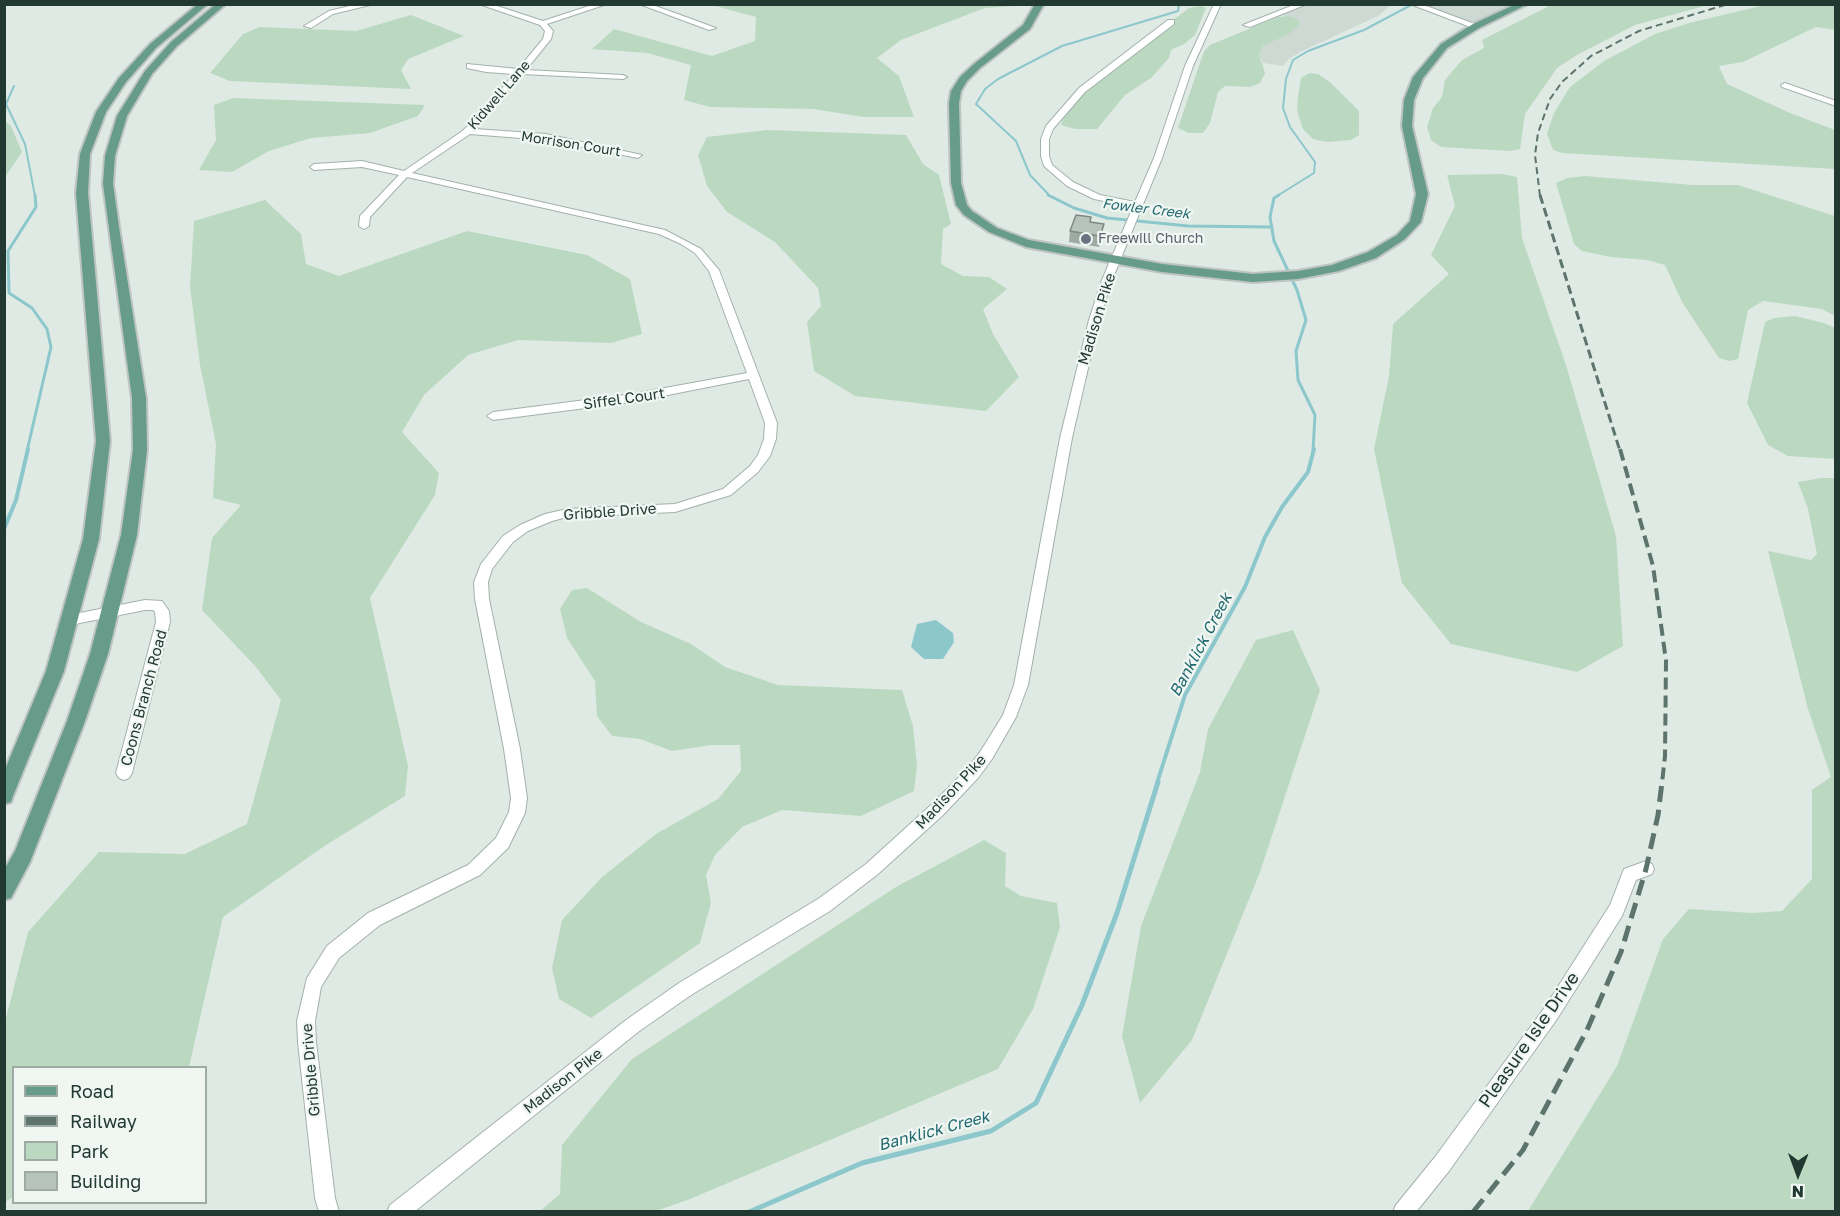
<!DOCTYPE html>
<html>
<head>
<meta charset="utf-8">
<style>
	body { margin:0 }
	#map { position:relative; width:1840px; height:1216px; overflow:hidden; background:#e0eae5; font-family:"Golos Text",sans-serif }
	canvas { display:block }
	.frame { position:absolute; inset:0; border:6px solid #223931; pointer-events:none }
	.legend { position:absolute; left:12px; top:1066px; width:195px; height:138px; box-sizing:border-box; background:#f0f7f3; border:2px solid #9eaba5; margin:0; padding:8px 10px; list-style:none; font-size:18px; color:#223931 }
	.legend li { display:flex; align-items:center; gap:12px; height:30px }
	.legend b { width:30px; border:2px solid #9eaba5 }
	.north { position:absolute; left:1768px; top:1144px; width:60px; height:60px; -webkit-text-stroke:4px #f0f7f3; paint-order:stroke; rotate:181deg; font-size:16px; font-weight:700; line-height:24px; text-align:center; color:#223931 }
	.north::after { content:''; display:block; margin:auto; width:21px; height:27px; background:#223931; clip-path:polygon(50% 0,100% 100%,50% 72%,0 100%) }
</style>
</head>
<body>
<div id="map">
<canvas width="1840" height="1216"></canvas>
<div class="frame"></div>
<ul class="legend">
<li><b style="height:8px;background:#689c8a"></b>Road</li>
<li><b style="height:8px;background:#5c746c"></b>Railway</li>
<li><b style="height:16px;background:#bad9c0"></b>Park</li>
<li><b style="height:16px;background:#b6c4bd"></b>Building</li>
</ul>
<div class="north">N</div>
</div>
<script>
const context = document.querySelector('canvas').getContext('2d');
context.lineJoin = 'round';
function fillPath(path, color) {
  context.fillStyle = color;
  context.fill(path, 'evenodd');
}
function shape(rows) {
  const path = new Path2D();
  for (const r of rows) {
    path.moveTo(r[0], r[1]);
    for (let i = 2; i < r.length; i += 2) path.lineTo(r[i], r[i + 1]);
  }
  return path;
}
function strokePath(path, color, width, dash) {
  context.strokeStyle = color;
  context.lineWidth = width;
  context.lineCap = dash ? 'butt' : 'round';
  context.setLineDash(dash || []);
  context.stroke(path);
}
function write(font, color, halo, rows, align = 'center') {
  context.font = font + ' "Golos Text",sans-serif';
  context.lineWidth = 4.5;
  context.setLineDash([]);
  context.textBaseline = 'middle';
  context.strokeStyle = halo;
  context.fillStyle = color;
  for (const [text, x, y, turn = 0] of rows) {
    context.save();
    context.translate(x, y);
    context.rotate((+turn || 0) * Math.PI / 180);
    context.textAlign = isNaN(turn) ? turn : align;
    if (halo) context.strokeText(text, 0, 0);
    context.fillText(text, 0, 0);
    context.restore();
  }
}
const built = shape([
	[1304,4,1391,5,1378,16,1300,52,1289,59,1283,66,1263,63,1259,54,1263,46,1288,35,1288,16,1275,15],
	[1428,4,1524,5,1476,26,1424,8]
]);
const green = shape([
	[1769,4,1835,5,1835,30,1816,27,1743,62,1719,66,1727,84,1790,113,1835,130,1835,169,1562,153,1553,150,1547,134,1554,113,1570,87,1604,61,1655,34,1689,23],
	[712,5,1028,5,985,8,901,40,877,58,899,76,914,117,864,117,813,109,710,107,684,100,691,65,647,53,592,49,614,29,712,56,755,41,756,17],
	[1551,5,1708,5,1635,25,1577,55,1557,68,1525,114,1520,149,1510,151,1441,147,1431,140,1427,127,1433,108,1442,97,1445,80,1462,60,1484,48,1482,40],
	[1201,6,1206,8,1195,35,1184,44,1171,50,1169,58,1151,78,1125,95,1097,129,1075,129,1061,125,1066,107,1120,60,1189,8],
	[411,15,464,36,408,59,401,70,411,89,230,81,210,73,243,34,260,27,356,31],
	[1288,16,1296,18,1300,24,1288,35,1263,46,1259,54,1265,73,1260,83,1250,87,1225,86,1218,92,1210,123,1203,133,1189,133,1178,128,1204,51,1210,45,1278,17],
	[1309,73,1318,74,1331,83,1359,111,1359,135,1351,140,1326,142,1313,139,1303,129,1297,111,1298,96,1301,78],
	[233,98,425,105,418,116,370,133,311,138,269,151,232,172,199,170,216,140,214,105],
	[5,121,11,126,22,152,5,177],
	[767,130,906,135,923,164,939,175,951,224,943,229,941,264,963,276,989,277,1007,289,983,309,993,334,1019,377,986,411,855,396,814,371,807,322,821,306,818,288,775,242,727,212,707,186,698,155,707,137],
	[1502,174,1517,177,1522,238,1566,365,1616,536,1623,646,1577,672,1451,644,1402,583,1374,449,1389,376,1393,324,1449,274,1431,255,1455,206,1447,175],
	[1585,176,1693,185,1738,185,1835,216,1835,316,1822,309,1763,301,1748,310,1738,359,1729,361,1719,358,1682,302,1665,265,1647,260,1611,257,1582,251,1574,244,1556,183,1567,178],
	[265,200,301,234,306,264,339,276,467,231,587,255,630,279,642,334,611,343,518,340,468,355,424,395,402,432,439,473,435,495,370,598,408,766,405,796,326,845,223,917,189,1067,14,1068,13,1197,5,1202,5,1022,28,932,99,852,185,854,247,824,281,700,256,667,202,610,212,538,241,505,213,498,216,444,200,365,190,287,194,221],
	[1795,316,1824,323,1835,328,1835,459,1788,456,1768,445,1747,403,1765,322,1774,318],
	[1821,478,1836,478,1835,1211,1528,1211,1617,1066,1663,939,1689,909,1752,913,1782,911,1812,879,1812,790,1831,777,1808,709,1768,551,1811,560,1817,554,1808,509,1798,482],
	[587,588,641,622,691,644,725,667,778,685,902,690,913,726,917,766,914,791,861,816,782,810,742,827,715,855,706,875,711,903,700,943,591,1018,559,999,552,968,562,920,602,877,656,834,718,799,741,771,740,745,711,745,672,751,640,739,612,736,597,716,595,681,567,638,560,609,572,590],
	[1293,630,1320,690,1260,872,1192,1040,1140,1103,1122,1036,1141,926,1200,772,1208,729,1256,640],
	[984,840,1006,853,1005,886,1021,896,1057,903,1060,927,1033,1009,998,1069,690,1199,656,1211,540,1211,560,1194,562,1145,632,1059,896,887]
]);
const water = shape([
	[936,620,953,633,954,642,943,659,924,659,911,647,917,624]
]);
const streamFar3 = shape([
	[14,86,6,104,25,144,35,196],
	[1050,196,1030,175,1016,141,976,104,985,89,998,79,1062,46,1178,11,1179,4],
	[1277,196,1314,173,1315,162,1290,127,1283,108,1286,79,1293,60,1308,51,1364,30,1413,4]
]);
const streamFar2 = shape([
	[1048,195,1074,208,1107,218,1188,226,1272,227],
	[1279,195,1274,198,1270,217,1274,241,1297,290,1306,320,1296,351,1298,380,1315,415,1313,451],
	[27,451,51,347,47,329,32,308,9,293,8,251,36,207,35,195]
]);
const streamFar1 = shape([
	[4,529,16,500,28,449],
	[1157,783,1185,695,1245,587,1265,537,1282,507,1308,472,1314,449]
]);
const stream = shape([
	[749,1212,862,1163,991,1131,1036,1103,1082,1005,1117,913,1158,782]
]);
const minor = shape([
	[358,4,374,4,333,14,311,28,304,26,329,11,358,4],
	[479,4,491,4,543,21,595,4,607,4,547,24,553,31,551,39,526,70,623,75,627,77,623,79,522,74,475,129,546,134,642,155,638,158,546,140,470,134,412,173,665,230,701,249,719,270,777,423,776,439,770,456,758,472,731,495,675,512,567,517,552,521,528,531,513,542,492,569,488,582,489,599,520,749,527,798,525,813,508,848,480,875,380,925,339,958,321,987,315,1021,316,1042,335,1198,339,1212,319,1212,315,1198,298,1042,297,1021,307,978,327,946,368,913,468,865,496,838,509,812,511,798,504,749,475,599,474,582,481,564,503,536,520,525,545,514,567,509,675,504,723,489,750,466,758,455,764,439,765,423,749,379,632,402,493,420,487,416,493,412,632,394,747,373,709,271,695,253,681,244,659,234,407,177,370,217,369,226,364,229,359,226,360,216,399,175,362,167,314,170,310,167,314,164,362,161,404,171,461,132,476,119,514,74,486,72,467,68,467,64,518,69,543,39,545,31,540,25,479,4],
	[639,4,650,4,716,28,709,30,639,4],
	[1214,4,1221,4,1193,66,1162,158,1112,280,1099,320,1072,438,1028,685,1016,717,992,759,978,778,943,815,878,874,830,911,691,995,638,1032,414,1212,387,1212,390,1205,626,1020,679,983,818,899,866,864,931,805,968,768,982,749,1003,715,1014,685,1060,438,1089,320,1102,280,1133,207,1094,199,1067,186,1044,166,1041,156,1041,139,1046,126,1079,88,1168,20,1174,20,1174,24,1085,92,1053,129,1049,139,1049,156,1052,165,1073,182,1100,195,1135,202,1154,158,1185,66,1214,4],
	[1296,4,1307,4,1250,27,1243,25,1296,4],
	[1410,4,1421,4,1480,26,1473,28,1410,4],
	[1785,83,1836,101,1836,106,1782,87,1781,85,1785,83],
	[145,600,162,601,169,611,170,622,132,773,129,778,124,780,119,778,116,773,156,622,155,612,153,610,145,610,70,625,65,624,63,620,65,616,145,600],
	[1646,861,1652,864,1654,869,1652,874,1636,880,1622,916,1557,1019,1449,1171,1416,1212,1393,1212,1396,1205,1435,1157,1545,1007,1610,905,1624,869,1646,861]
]);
const major = shape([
	[198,4,208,4,156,48,126,82,106,112,90,154,88,193,110,441,99,539,64,671,13,796,11,802,4,804,4,772,46,671,83,539,96,441,76,193,80,154,96,112,119,78,150,44,198,4],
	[216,4,226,4,177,46,152,74,127,116,115,156,113,184,119,227,146,398,147,450,137,535,108,654,85,721,30,862,11,898,4,900,4,870,15,851,67,721,90,654,121,535,133,450,132,398,103,184,105,156,117,116,145,71,171,42,216,4],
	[1035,4,1044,4,1030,29,980,68,967,81,961,91,959,103,961,183,967,205,972,211,997,228,1029,240,1162,264,1253,274,1298,271,1332,265,1368,252,1397,235,1410,221,1416,194,1402,126,1404,100,1413,77,1441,44,1473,24,1516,4,1528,4,1479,28,1447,48,1423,78,1414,100,1412,126,1428,194,1421,222,1405,239,1376,258,1339,271,1298,279,1253,282,1162,272,1026,247,989,232,964,215,956,205,951,183,949,103,951,91,960,77,974,64,1023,25,1035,4]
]);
const railFar3 = shape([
	[1540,196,1535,155,1538,133,1550,99,1562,82,1591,56,1639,31,1728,4]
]);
const railFar2 = shape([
	[1540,195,1620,451]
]);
const railFar1 = shape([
	[1620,449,1653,566,1666,661,1665,756,1662,783]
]);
const rail = shape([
	[1473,1212,1523,1150,1587,1030,1621,952,1646,869,1658,815,1662,782]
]);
const wall = shape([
	[1091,223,1102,235,1099,247,1069,242,1070,231]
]);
const shadedWall = shape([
	[1104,224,1102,235,1099,247,1100,236]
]);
const building = shape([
	[1076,215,1091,217,1090,222,1104,224,1100,236,1070,231,1076,215]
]);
const markers = [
	[1086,239,6,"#6b7280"]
];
const farStreetnames = [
	["Kidwell Lane",499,95,-49],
	["Morrison Court",571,144,9]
];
const farWaternames = [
	["Fowler Creek",1146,209,7]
];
const farWorshipnames = [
	["Freewill Church",1098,239]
];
const streetNames = [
	["Madison Pike",1097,319,-73],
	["Siffel Court",624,399,-8],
	["Gribble Drive",610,512,-4],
	["Coons Branch Road",144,698,-75],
	["Madison Pike",951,792,-47],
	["Gribble Drive",311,1070,-95],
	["Madison Pike",563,1081,-38]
];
const waterNames = [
	["Banklick Creek",1201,645,-62],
	["Banklick Creek",934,1131,-15]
];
const nearStreetnames = [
	["Pleasure Isle Drive",1529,1040,-55]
];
fillPath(built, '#ced9d3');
fillPath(green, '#bad9c0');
fillPath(water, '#8cc7cb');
strokePath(streamFar3, '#8cc7cb', 2);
strokePath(streamFar2, '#8cc7cb', 3);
strokePath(streamFar1, '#8cc7cb', 4);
strokePath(stream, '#8cc7cb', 5);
strokePath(minor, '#a3b1ab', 2);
strokePath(major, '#bdc4c1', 4);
fillPath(minor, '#fff');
fillPath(major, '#689c8a');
strokePath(railFar3, '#5c746c', 2, [7, 4]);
strokePath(railFar2, '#5c746c', 3, [9, 4.5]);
strokePath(railFar1, '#5c746c', 4, [12, 6]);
strokePath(rail, '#5c746c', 5, [16, 8]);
fillPath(wall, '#9da9a3');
fillPath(shadedWall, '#7f8984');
fillPath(building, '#b6c4bd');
strokePath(building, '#7f8984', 1.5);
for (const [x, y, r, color] of markers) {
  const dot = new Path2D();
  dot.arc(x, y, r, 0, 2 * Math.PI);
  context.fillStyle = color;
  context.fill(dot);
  strokePath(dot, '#f0f7f3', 2);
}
write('14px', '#223931', '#f0f7f3', farStreetnames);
write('italic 14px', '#22696f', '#f0f7f3', farWaternames);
write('14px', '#5b616d', '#f0f7f3', farWorshipnames, 'left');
write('15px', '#223931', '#f0f7f3', streetNames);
write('italic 16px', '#22696f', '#f0f7f3', waterNames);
write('18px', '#223931', '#f0f7f3', nearStreetnames);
</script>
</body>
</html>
